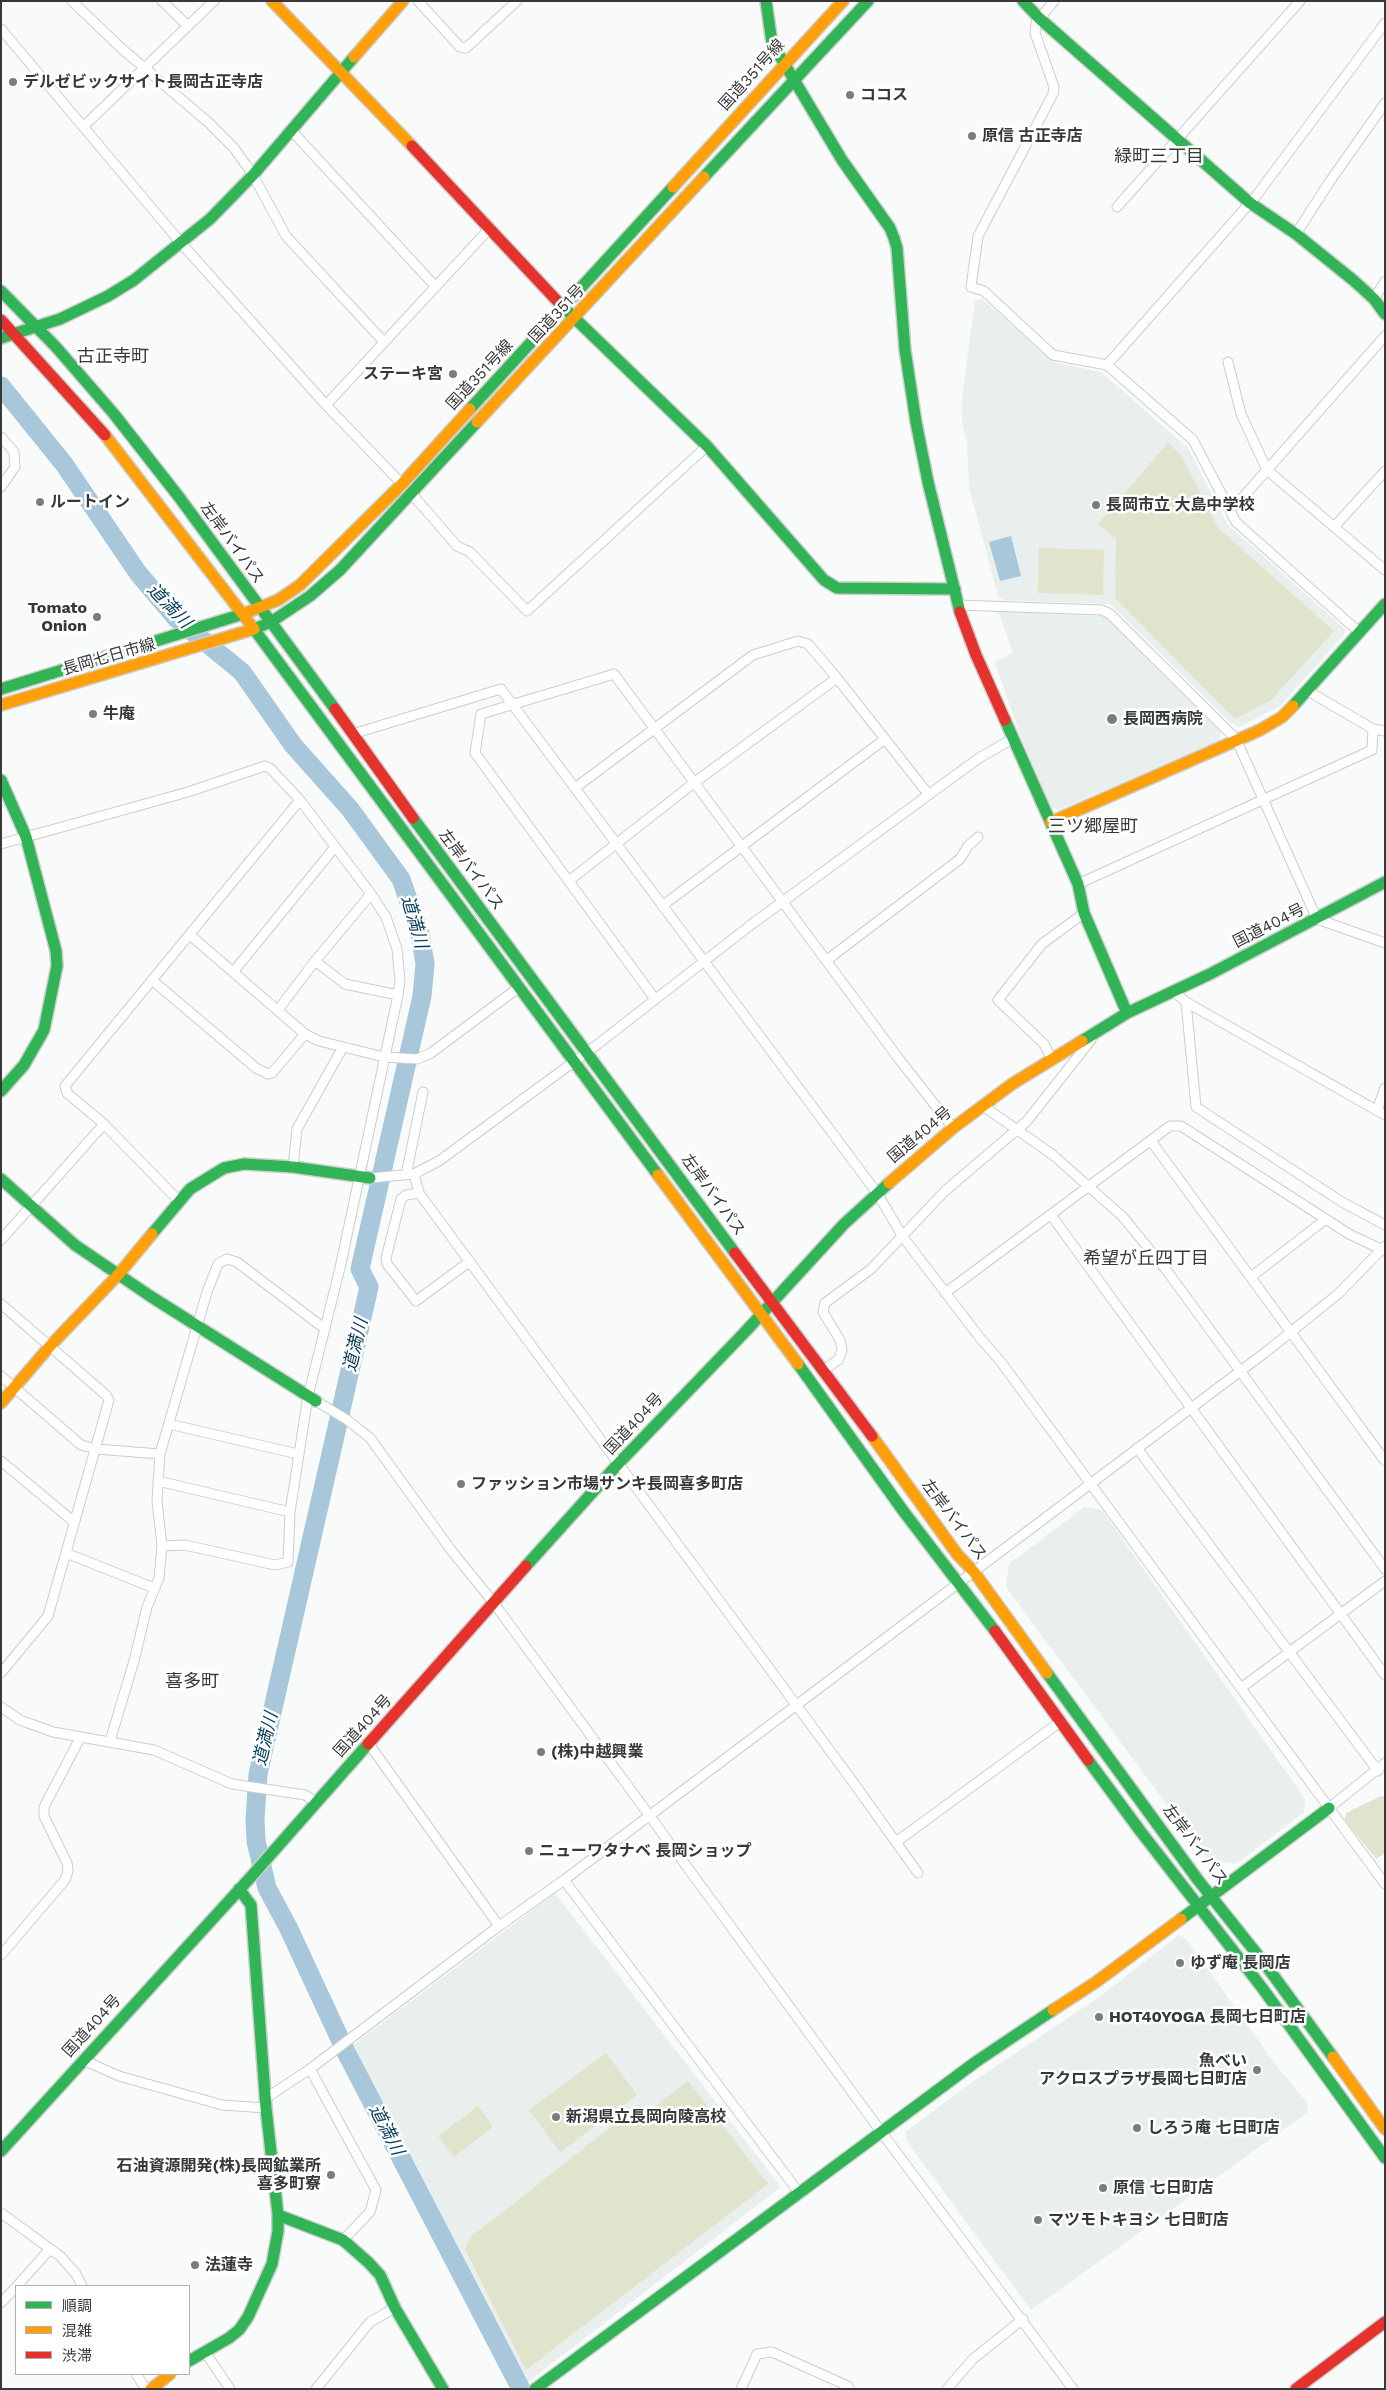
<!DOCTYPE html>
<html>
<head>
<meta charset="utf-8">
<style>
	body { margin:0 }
	#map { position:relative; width:1386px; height:2390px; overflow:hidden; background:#f9fbfa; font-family:"Work Sans","Noto Sans JP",sans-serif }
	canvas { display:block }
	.frame { position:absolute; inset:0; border:2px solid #373938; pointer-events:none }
	.legend { position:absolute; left:15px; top:2285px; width:175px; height:90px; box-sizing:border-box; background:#fff; border:1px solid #afb0af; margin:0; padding:6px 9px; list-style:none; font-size:15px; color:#373938 }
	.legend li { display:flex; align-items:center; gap:10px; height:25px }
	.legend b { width:25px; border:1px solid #afb0af }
</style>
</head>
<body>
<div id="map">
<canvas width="1386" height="2390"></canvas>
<div class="frame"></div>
<ul class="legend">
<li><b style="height:6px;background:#30b455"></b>順調</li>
<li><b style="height:6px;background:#ff9f0a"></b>混雑</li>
<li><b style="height:6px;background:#e5322d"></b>渋滞</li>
</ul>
</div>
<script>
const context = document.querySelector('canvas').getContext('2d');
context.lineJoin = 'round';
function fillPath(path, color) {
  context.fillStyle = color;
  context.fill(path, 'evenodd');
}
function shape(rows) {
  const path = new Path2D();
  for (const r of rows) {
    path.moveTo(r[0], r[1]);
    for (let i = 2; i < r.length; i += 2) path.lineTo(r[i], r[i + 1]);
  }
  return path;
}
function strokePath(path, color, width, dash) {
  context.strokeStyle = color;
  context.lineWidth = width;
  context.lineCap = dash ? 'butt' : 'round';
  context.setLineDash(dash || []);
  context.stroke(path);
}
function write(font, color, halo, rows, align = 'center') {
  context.font = font + ' "Work Sans","Noto Sans JP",sans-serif';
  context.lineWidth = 5;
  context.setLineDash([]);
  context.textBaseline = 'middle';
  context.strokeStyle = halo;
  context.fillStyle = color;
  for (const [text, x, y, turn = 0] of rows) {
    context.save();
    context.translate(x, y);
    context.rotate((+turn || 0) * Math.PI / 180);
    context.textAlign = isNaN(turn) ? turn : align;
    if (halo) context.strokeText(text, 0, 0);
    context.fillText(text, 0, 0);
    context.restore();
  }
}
const built = shape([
	[982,299,1056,363,1101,372,1188,448,1227,524,1345,629,1344,635,1280,706,1239,727,1230,722,1110,604,1003,600,998,596,969,487,967,442,962,422,962,399,975,300],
	[998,611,1102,616,1111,620,1221,732,1220,740,1058,810,1051,807,1021,737,995,663,1013,652],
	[1084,1507,1102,1510,1305,1799,1304,1812,1236,1864,1207,1859,1006,1587,1009,1564],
	[555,1893,781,2187,524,2385,349,2048],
	[1179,1935,1187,1940,1276,2065,1308,2104,1307,2113,1031,2310,908,2143,905,2132,971,2083,1099,1997]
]);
const green = shape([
	[1168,443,1181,455,1218,528,1334,631,1271,700,1235,719,1115,598,1116,539,1098,524],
	[1039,548,1104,550,1103,595,1082,594,1082,586,1081,594,1038,593],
	[1381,1796,1385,1797,1385,1853,1376,1859,1345,1820,1346,1813],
	[606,2053,637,2095,560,2152,529,2110],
	[688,2081,768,2184,526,2370,465,2249,471,2237,640,2104,647,2113],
	[478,2106,493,2127,454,2157,438,2136]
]);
const water = shape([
	[1011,536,1021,576,1000,581,989,542]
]);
const river = shape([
	[1,386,64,464,138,573,177,619,242,672,293,745,350,809,401,879,420,934,425,964,422,996,360,1269,369,1287,258,1774,255,1820,256,1841,267,1888,288,1927,346,2052,521,2389]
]);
const street = shape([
	[72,1,121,48,209,123,234,148,253,175,286,236,384,342],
	[162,1,188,26],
	[418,1,460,47,466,48,517,1],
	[1054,1,1036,23,1035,33,1054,87,1053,94,978,236,971,287,984,291,1053,355,1107,365,1193,440,1236,522,1359,632],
	[1,29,181,243,326,405,402,484],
	[83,127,214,1],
	[291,130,436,287],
	[1117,207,1300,1],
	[1296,234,1328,184,1385,103],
	[1374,299,1385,281],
	[1228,362,1241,414,1267,470,1385,570],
	[1107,365,1256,196,1385,23],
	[326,405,490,228],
	[1,437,14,452,15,467,1,487],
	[411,493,457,546,470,552,527,611,707,446],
	[1229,509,1237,504,1385,336],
	[1334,527,1385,471],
	[958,605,1102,610,1110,614,1236,739,1317,919,1385,943],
	[1308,691,1373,729,1385,731],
	[359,732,501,689,877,1193,903,1237,980,1338,1001,1362,1385,1884],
	[575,788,753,655,798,641,808,644,837,678,929,795],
	[1,844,188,792,265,766,271,769,300,800,371,894,386,917,397,949,400,981,398,995,340,1268,308,1396,290,1512,288,1562,275,1565,185,1545,162,1546],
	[570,880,695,782,837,678],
	[1078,884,1372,750,1373,729],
	[662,906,885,739],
	[190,935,305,1034],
	[827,960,960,859,968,846,978,837],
	[315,961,345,984,398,995],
	[234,971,335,847],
	[152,980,256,1068,268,1074,272,1073,305,1034,319,1041,384,1057,417,1059,431,1053,518,988],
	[1173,991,1186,1002,1385,1115],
	[655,999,475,753,481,714,614,674,899,1059,953,1128],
	[1186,1002,1196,1107,1342,1202,1385,1225],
	[278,1010,315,961,371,894],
	[1052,1059,1044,1044,998,1000,1042,944,1084,913],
	[983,1106,1053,1155,1123,1217,1167,1271,1385,1569],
	[1377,1110,1385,1088],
	[1151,1141,1385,1461],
	[293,1167,297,1129,343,1047],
	[414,1174,419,1193,853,1782,918,1873],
	[406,1175,423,1092],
	[370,1178,414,1174,439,1161,598,1044,752,924,979,758,1014,738],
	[419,1193,406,1195,401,1199,386,1258,387,1264,416,1301,469,1262],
	[179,1201,104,1124,67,1093,65,1086,300,800],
	[1051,1215,1385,1675],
	[1,1240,104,1124],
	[1251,1277,1326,1219],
	[945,1293,1170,1126,1181,1126,1349,1234,1385,1251],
	[1,1304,106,1395,109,1400,48,1616,1,1673],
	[824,1370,839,1359,842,1350,840,1340,823,1312,825,1303,871,1269,945,1191,1027,1121,1091,1040],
	[1,1376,81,1445,96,1449,160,1454],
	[316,1401,346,1419,370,1438,451,1550,493,1602,882,2133,1073,2389],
	[169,1424,298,1454],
	[1137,1448,1378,1771],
	[1,1461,74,1522],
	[158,1481,290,1512],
	[66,1553,154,1588],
	[1241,1688,1385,1581],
	[1,1707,20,1720,53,1732,154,1750,232,1784,305,1795,316,1802],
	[110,1741,134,1661,147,1607,159,1578,162,1546,157,1501,160,1454,207,1292,218,1264,227,1259,237,1262,325,1329],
	[369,1744,499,1926],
	[1329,1808,1385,1763],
	[896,1842,1060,1722],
	[564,1880,800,2194],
	[1,1955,65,1880,68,1871,67,1863,44,1816,44,1807,80,1738],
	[83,2060,119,2076,222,2105,266,2108],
	[310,2069,376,2190,370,2212,343,2240],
	[266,2098,310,2069,499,1926,564,1880,1271,1348,1338,1294,1385,1246],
	[1,2213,60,2256,76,2274,82,2286],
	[17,2286,50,2249],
	[1,2303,16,2287],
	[205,2352,230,2389],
	[136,2374,146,2389],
	[316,2389,370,2322,395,2308],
	[741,2389,757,2354,772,2352,848,2386,849,2389],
	[947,2389,973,2359,1023,2319]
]);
const fast = shape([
	[766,1,772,43,842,160,890,228,894,238,897,248,905,350,916,422,928,482,960,612],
	[1023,1,1039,18,1250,203,1296,234,1353,280,1374,299,1385,314],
	[704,177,868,1],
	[1,291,56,347,114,414,179,497,335,709],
	[561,305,707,446,824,580,837,588,955,589],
	[1,338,60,319,108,296,134,280,210,219,253,175,354,57],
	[470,409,673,187],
	[254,629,658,1175],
	[254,629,271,622,310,596,340,570,477,422],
	[1,689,243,614],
	[1293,706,1385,604],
	[1005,720,1078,884,1084,913,1127,1013],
	[1,780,26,837,56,951,57,966,44,1030,24,1065,1,1091],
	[413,818,735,1253],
	[1082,1041,1127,1013,1210,974,1385,882],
	[1,1179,75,1245,150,1296,316,1401],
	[152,1234,190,1189,224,1168,244,1164,293,1167,370,1178],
	[798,1364,904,1512,995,1631],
	[526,1566,618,1464,745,1332,844,1224,889,1183],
	[1047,1673,1198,1880,1265,1964,1333,2057],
	[1088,1760,1141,1832,1263,1989,1385,2158],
	[239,1889,251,1905,266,2108,278,2215,343,2240,368,2262,380,2275,395,2308,443,2389],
	[1181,1919,1329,1808],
	[1,2151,249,1879,368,1744],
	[189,2361,229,2338,239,2330,248,2317,272,2264,278,2231,278,2215],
	[535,2389,977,2061,1053,2010]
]);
const slow = shape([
	[272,1,412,146],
	[354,57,403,1],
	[673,187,843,1],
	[477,422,704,177],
	[105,435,254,629],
	[243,614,278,600,300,585,402,484,470,409],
	[1,705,254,629],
	[1051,822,1260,730,1282,717,1293,706],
	[658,1175,798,1364],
	[889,1183,953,1128,1012,1084,1082,1041],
	[1,1403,50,1346,118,1275,152,1234],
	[872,1436,957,1554,974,1572,1047,1673],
	[1053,2010,1096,1982,1181,1919],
	[1333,2057,1385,2129],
	[151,2389,170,2374]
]);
const jam = shape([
	[412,146,561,305],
	[1,320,105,435],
	[960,612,976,655,1005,720],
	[335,709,413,818],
	[735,1253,872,1436],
	[995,1631,1088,1760],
	[368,1744,526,1566],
	[1296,2389,1385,2322]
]);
const markers = [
	[13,82,5,"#7b7d7c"],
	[850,95,5,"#7b7d7c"],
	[972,136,5,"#7b7d7c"],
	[453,374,5,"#7b7d7c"],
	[40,502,5,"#7b7d7c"],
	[1096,505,5,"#7b7d7c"],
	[97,617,5,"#7b7d7c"],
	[93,714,5,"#7b7d7c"],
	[1112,719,6,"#7b7d7c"],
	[461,1484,5,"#7b7d7c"],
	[541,1752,5,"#7b7d7c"],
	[529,1851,5,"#7b7d7c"],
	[1180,1963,5,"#7b7d7c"],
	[1099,2017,5,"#7b7d7c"],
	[1257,2070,5,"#7b7d7c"],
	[556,2117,5,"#7b7d7c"],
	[1137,2128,5,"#7b7d7c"],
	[331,2175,5,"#7b7d7c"],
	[1103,2188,5,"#7b7d7c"],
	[1038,2220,5,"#7b7d7c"],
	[195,2265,5,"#7b7d7c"]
];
const streetNames = [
	["国道351号線",752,75,-48],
	["国道351号",557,314,-47],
	["国道351号線",480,375,-47],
	["左岸バイパス",232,543,54],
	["長岡七日市線",109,657,-16],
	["左岸バイパス",471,870,53],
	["国道404号",1269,926,-27],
	["国道404号",920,1135,-40],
	["左岸バイパス",713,1195,54],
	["国道404号",634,1424,-47],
	["左岸バイパス",954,1520,53],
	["国道404号",363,1726,-48],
	["左岸バイパス",1195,1845,53],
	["国道404号",92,2026,-48]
];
const poiNames = [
	["デルゼビックサイト長岡古正寺店",23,82],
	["ココス",860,95],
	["原信 古正寺店",982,136],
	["ステーキ宮",443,374,"right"],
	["ルートイン",50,502],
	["長岡市立 大島中学校",1106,505],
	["Tomato",87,608,"right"],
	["Onion",87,626,"right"],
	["牛庵",103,714],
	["長岡西病院",1123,719],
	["ファッション市場サンキ長岡喜多町店",471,1484],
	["(株)中越興業",551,1752],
	["ニューワタナベ 長岡ショップ",539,1851],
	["ゆず庵 長岡店",1190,1963],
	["HOT40YOGA 長岡七日町店",1109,2017],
	["魚べい",1247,2061,"right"],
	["アクロスプラザ長岡七日町店",1247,2079,"right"],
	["新潟県立長岡向陵高校",566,2117],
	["しろう庵 七日町店",1147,2128],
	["石油資源開発(株)長岡鉱業所",321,2166,"right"],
	["喜多町寮",321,2184,"right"],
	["原信 七日町店",1113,2188],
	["マツモトキヨシ 七日町店",1048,2220],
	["法蓮寺",205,2265]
];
const neighbourhoodNames = [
	["緑町三丁目",1159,157],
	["古正寺町",113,357],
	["三ツ郷屋町",1093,827],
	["希望が丘四丁目",1146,1259],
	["喜多町",192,1682]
];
const waterNames = [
	["道満川",169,606,46],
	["道満川",414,922,74],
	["道満川",356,1345,-77],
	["道満川",266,1739,-77],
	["道満川",386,2130,63]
];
fillPath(built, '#e8efec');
fillPath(green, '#e0e4cd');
fillPath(water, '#a8c7db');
strokePath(river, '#a8c7db', 19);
strokePath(street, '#cccecd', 11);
strokePath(fast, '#cccecd', 14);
strokePath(slow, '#cccecd', 14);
strokePath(jam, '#cccecd', 14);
strokePath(street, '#fefefe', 9);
strokePath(fast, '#30b455', 11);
strokePath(slow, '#ff9f0a', 11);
strokePath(jam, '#e5322d', 11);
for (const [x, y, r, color] of markers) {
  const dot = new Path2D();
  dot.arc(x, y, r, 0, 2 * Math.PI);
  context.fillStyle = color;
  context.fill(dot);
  strokePath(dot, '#fff', 2);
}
write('16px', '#373938', '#fff', streetNames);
write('bold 16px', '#373938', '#fff', poiNames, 'left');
write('18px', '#373938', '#fff', neighbourhoodNames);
write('italic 18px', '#063e5b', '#fff', waterNames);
</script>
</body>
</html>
